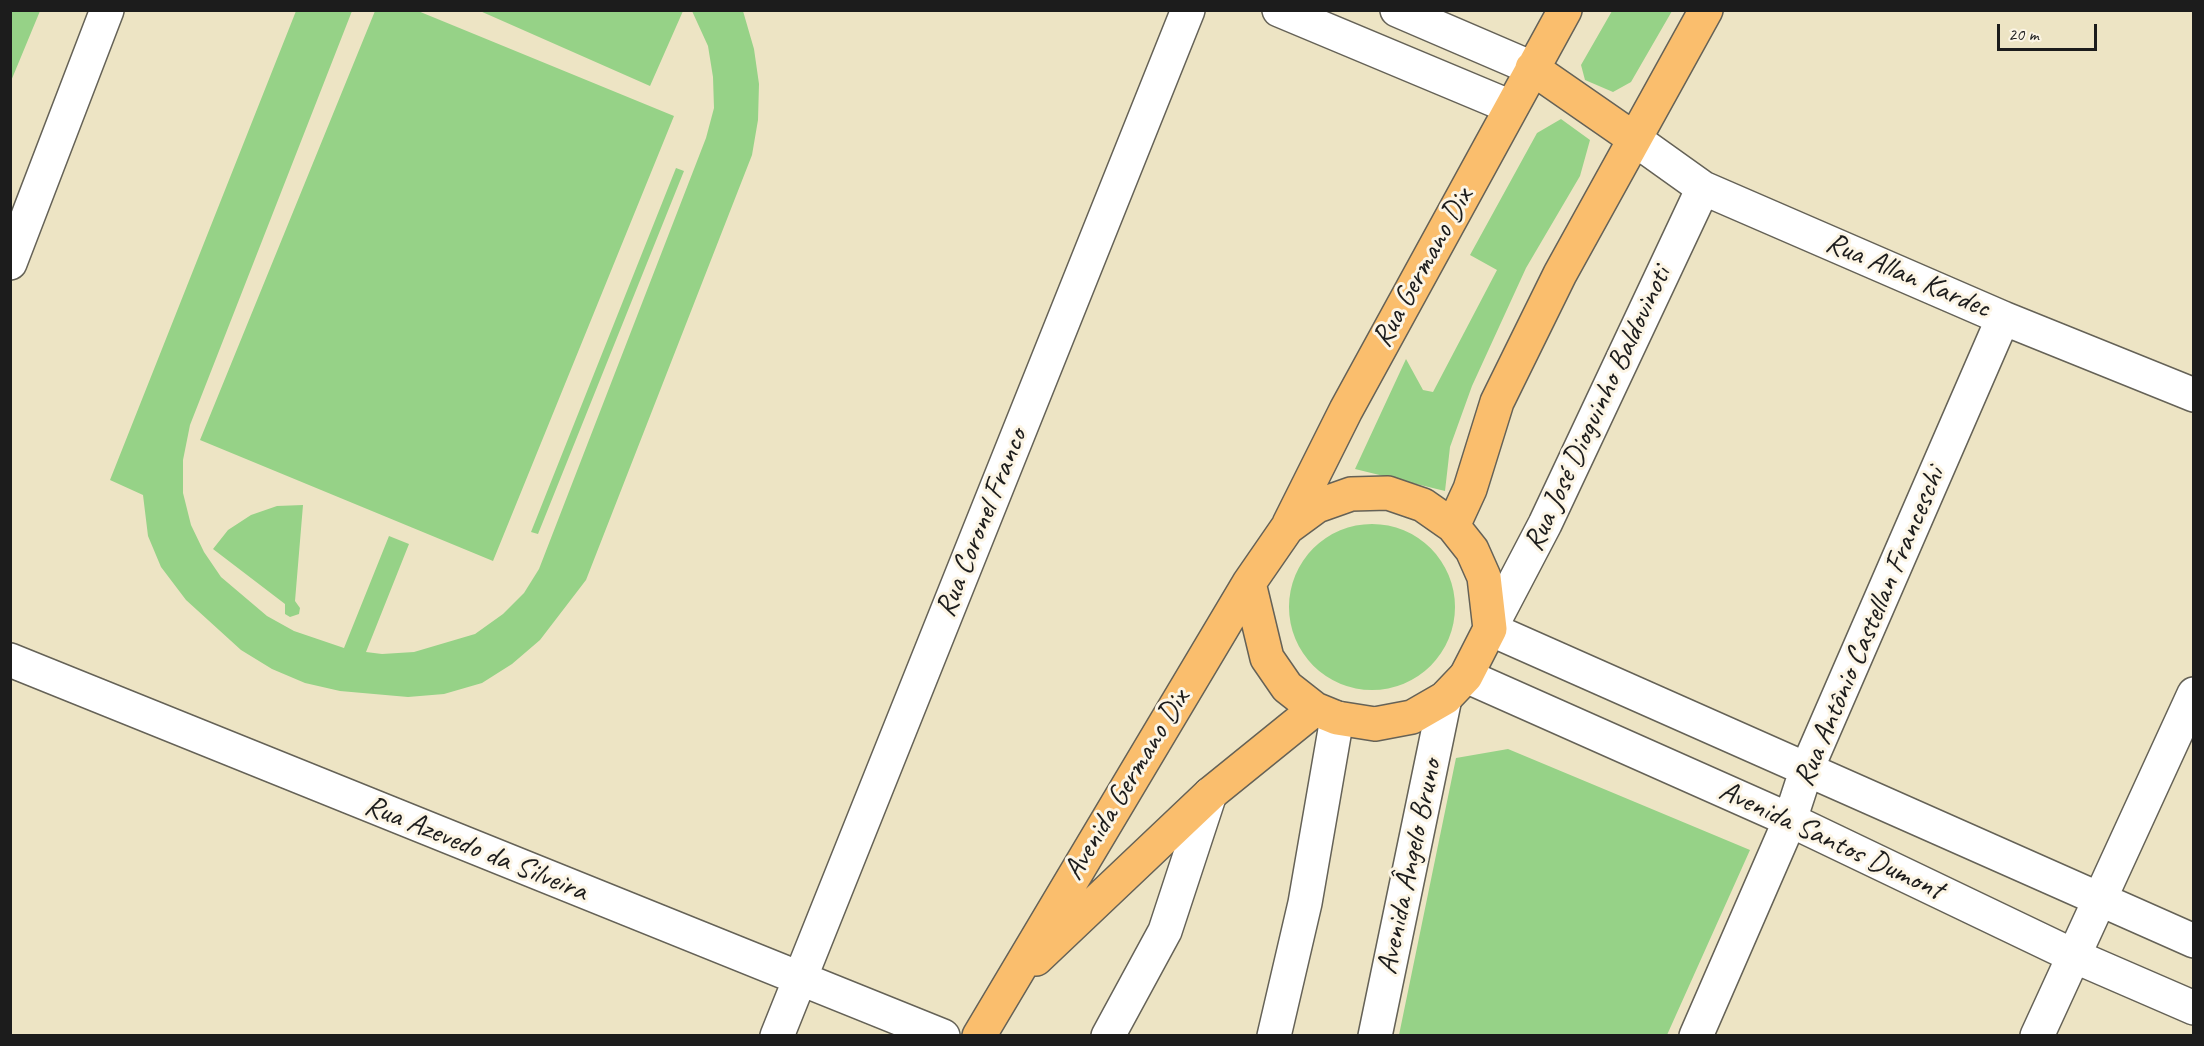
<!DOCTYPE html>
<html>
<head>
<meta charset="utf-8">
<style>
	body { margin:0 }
	#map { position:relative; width:2204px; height:1046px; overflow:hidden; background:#ede4c4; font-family:Caveat,sans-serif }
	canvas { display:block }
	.frame { position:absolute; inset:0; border:12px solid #1c1c1c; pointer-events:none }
	.scale { position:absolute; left:1997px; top:24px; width:100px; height:27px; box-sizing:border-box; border:3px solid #1c1c1c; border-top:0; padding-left:8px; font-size:18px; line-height:21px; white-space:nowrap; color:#1c1c1c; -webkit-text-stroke:4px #fcf5e5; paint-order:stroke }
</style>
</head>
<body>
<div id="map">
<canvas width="2204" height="1046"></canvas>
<div class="frame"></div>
<div class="scale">20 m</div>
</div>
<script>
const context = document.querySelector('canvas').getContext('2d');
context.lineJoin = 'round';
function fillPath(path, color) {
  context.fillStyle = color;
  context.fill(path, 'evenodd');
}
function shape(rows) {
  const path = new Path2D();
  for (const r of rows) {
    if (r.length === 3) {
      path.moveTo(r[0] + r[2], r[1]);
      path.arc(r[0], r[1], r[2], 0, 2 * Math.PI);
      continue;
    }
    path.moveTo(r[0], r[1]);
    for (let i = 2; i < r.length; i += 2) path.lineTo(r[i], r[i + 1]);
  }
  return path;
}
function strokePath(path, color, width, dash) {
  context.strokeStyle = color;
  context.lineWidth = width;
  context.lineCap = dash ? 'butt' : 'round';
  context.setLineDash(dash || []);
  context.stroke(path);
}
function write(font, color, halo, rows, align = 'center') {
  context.font = font + ' Caveat,sans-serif';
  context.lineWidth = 6;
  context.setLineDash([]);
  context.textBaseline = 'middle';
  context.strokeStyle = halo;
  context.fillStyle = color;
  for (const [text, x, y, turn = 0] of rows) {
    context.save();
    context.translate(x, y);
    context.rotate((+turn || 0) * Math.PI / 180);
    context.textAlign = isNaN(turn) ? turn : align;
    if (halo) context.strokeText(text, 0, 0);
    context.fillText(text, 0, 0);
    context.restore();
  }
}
const green = shape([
	[11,10,40,11,11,81,10,11],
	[296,11,352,11,190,425,183,460,183,493,191,525,204,552,221,577,267,616,294,631,344,648,389,536,409,544,366,652,382,654,414,652,475,634,503,614,524,593,539,569,706,138,714,108,713,77,708,46,692,11,743,11,754,49,759,84,758,120,752,155,586,580,540,640,512,664,482,683,444,694,408,697,340,691,305,683,272,669,241,650,186,600,161,567,148,536,143,495,110,480],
	[375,11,418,11,674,116,493,561,200,440],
	[480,11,683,11,650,86],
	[1612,11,1672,11,1631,82,1613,92,1585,80,1581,65],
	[1561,119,1590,140,1580,176,1526,268,1472,386,1450,447,1445,491,1355,469,1406,359,1423,390,1433,392,1497,270,1470,255,1537,133],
	[676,168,684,171,538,534,531,532],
	[303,505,295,601,300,608,299,614,290,617,285,614,285,604,213,549,228,530,251,515,277,506],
	[1372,607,83],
	[1508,749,1750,850,1667,1035,1399,1035,1456,758]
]);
const minor = shape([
	[1279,10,1511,107],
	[1397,10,1532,68],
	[1633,138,1703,188,2003,318,2194,395],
	[1703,188,1545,524,1490,629,2194,941],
	[10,263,107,10],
	[10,660,943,1036],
	[1466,676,1790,820,2074,956,2194,1008],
	[777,1036,1188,10],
	[1108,1036,1165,931,1210,794],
	[1274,1036,1305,903,1337,718],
	[1375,1036,1445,698],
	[1696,1036,1790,820,1806,771,2003,318],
	[2037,1036,2194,694]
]);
const major = shape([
	[1532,68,1633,138],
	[1289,524,1346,410,1565,10],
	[1453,526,1470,489,1497,402,1560,274,1706,10],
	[1036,959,1210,794,1315,709],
	[979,1036,1249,583,1287,528,1317,506,1351,494,1388,493,1423,505,1453,526,1472,550,1484,577,1490,629,1466,676,1445,698,1412,717,1375,724,1337,718,1315,709,1287,687,1267,658,1249,583]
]);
const streetNames = [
	["Rua Germano Dix",1423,268,-61],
	["Rua Allan Kardec",1908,276,23],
	["Rua José Dioguinho Baldovinoti",1598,409,-65],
	["Rua Coronel Franco",982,523,-68],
	["Rua Antônio Castellan Franceschi",1870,627,-67],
	["Avenida Germano Dix",1127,785,-59],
	["Avenida Santos Dumont",1831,841,25],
	["Rua Azevedo da Silveira",476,849,22],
	["Avenida Ângelo Bruno",1410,867,-78]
];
fillPath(green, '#96d287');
strokePath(minor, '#656257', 36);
strokePath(major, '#656257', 36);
strokePath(minor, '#fff', 33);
strokePath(major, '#fabe6d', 33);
write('30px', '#1c1c1c', '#fcf5e5', streetNames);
</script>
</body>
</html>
